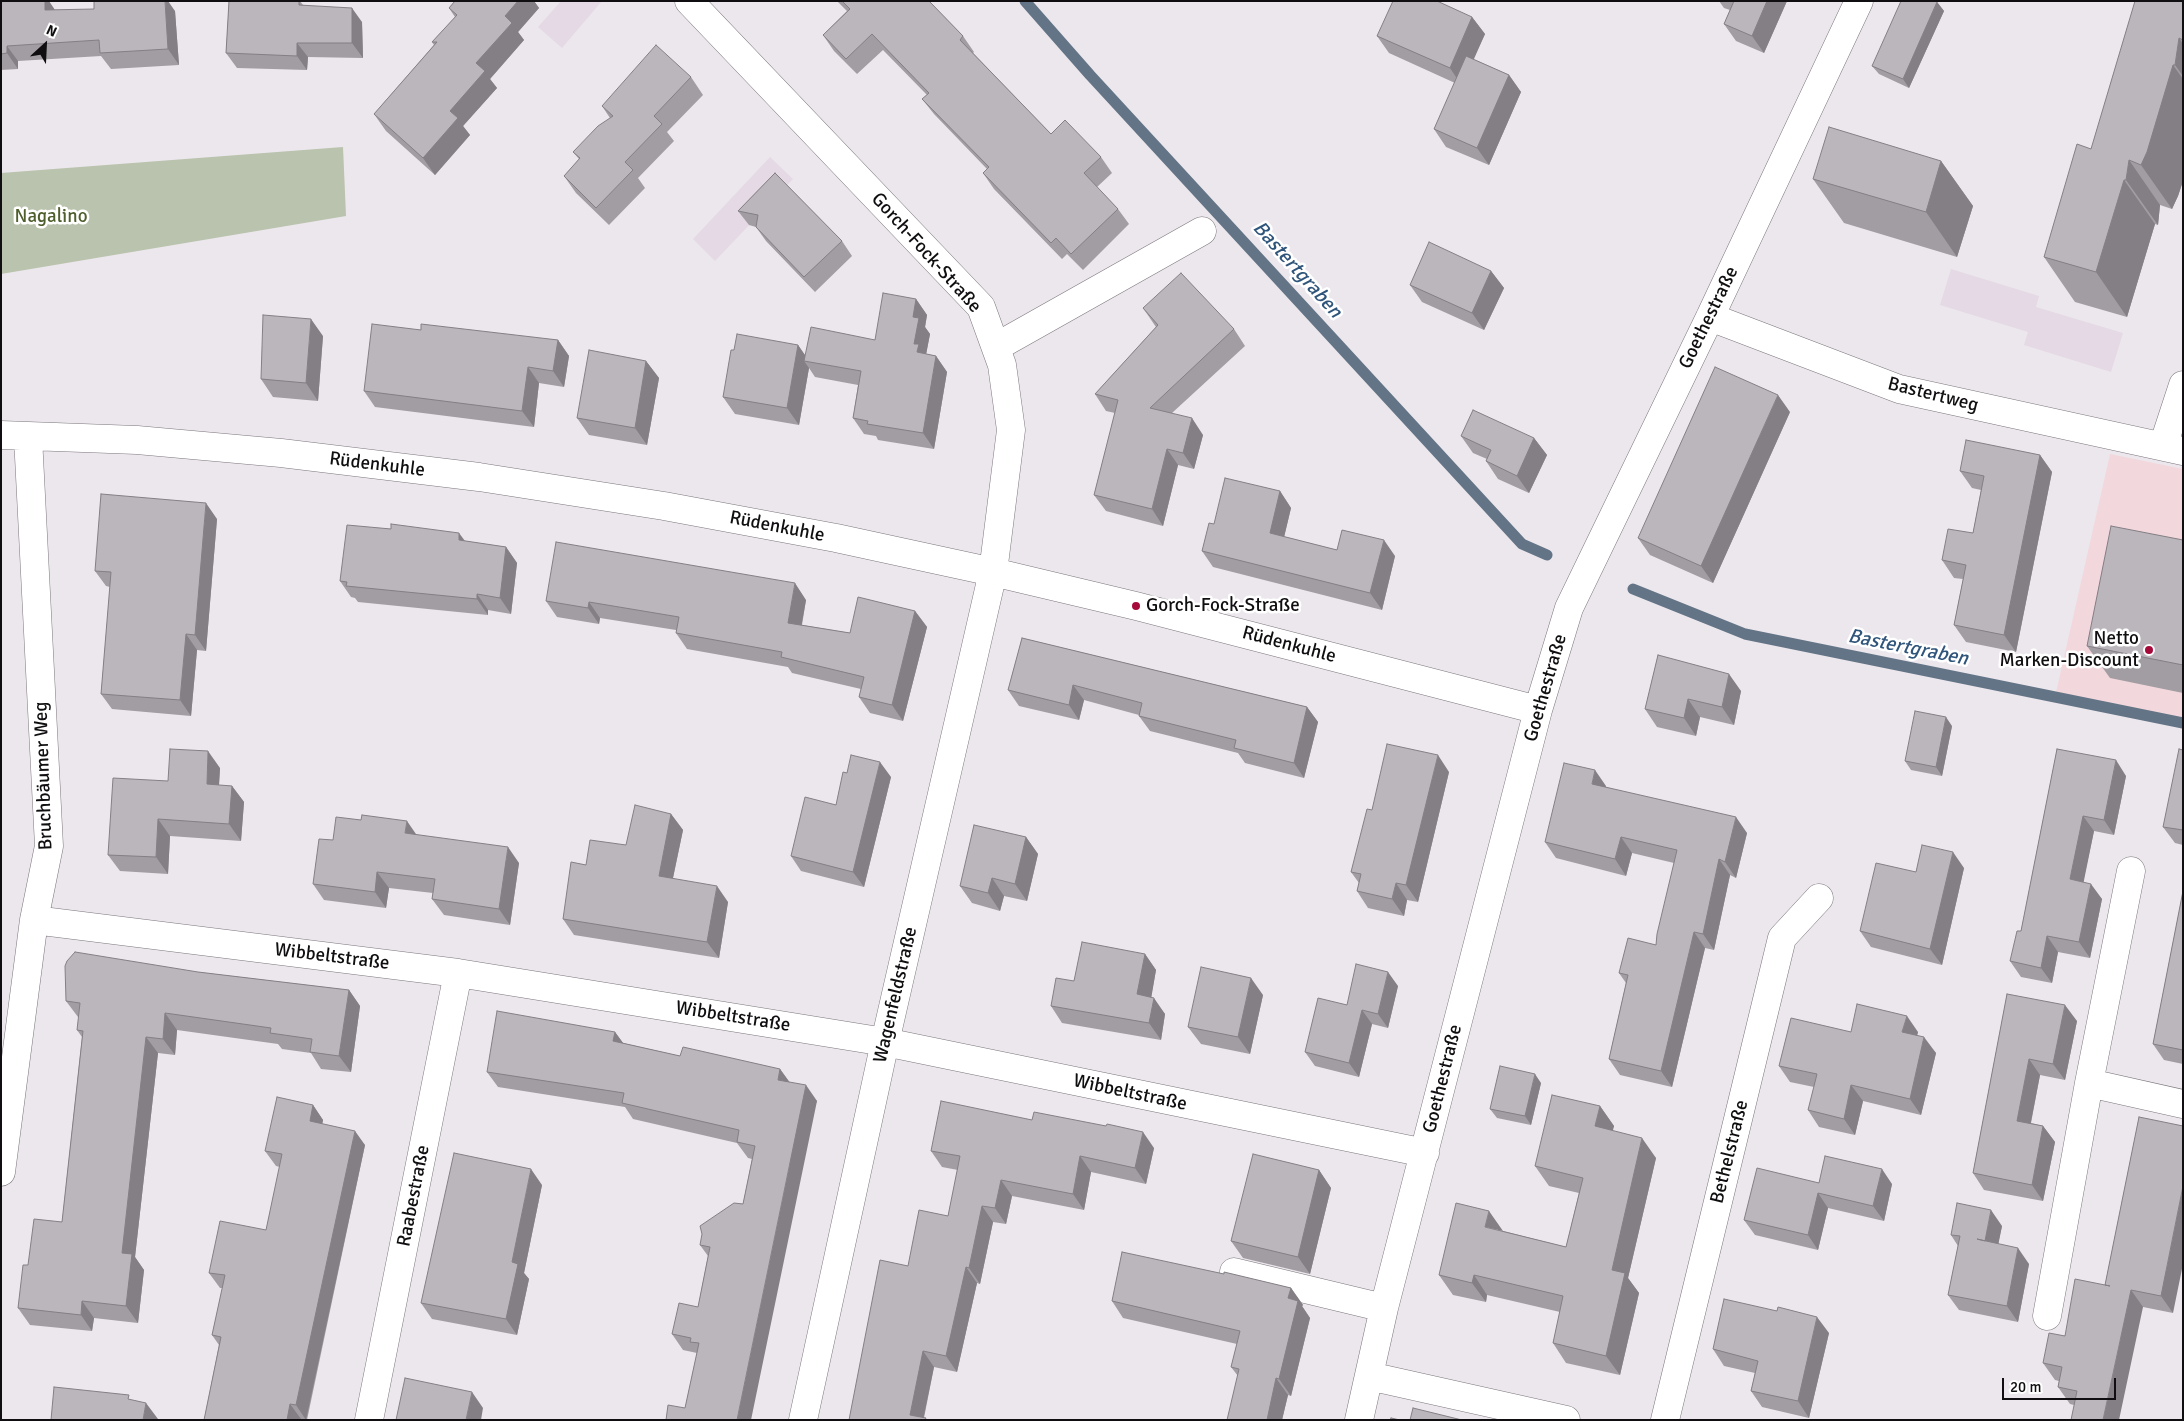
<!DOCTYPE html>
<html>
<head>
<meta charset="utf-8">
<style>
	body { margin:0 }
	#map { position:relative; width:2184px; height:1421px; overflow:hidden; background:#ece7ed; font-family:Signika,sans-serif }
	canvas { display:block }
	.frame { position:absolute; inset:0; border:2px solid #100e10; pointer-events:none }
	.north { position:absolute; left:20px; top:20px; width:50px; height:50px; -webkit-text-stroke:4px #fff; paint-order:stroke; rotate:25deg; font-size:14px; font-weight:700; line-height:20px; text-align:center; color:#100e10 }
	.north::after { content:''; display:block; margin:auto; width:18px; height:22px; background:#100e10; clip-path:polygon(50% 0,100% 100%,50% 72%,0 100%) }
	.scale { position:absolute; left:2002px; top:1378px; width:114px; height:22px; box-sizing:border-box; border:2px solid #100e10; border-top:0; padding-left:6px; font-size:15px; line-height:18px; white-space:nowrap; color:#100e10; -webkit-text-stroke:4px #fff; paint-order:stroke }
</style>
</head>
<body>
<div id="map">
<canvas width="2184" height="1421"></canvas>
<div class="frame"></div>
<div class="north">N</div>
<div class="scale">20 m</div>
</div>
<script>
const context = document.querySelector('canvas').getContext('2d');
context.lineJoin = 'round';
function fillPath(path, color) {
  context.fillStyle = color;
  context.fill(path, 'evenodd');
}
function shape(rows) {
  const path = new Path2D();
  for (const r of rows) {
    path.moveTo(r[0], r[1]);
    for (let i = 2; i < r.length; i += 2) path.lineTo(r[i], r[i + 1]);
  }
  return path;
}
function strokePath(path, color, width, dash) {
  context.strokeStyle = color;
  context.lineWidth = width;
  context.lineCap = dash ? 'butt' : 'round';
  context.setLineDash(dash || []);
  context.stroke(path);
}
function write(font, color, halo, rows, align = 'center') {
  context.font = font + ' Signika,sans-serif';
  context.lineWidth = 5;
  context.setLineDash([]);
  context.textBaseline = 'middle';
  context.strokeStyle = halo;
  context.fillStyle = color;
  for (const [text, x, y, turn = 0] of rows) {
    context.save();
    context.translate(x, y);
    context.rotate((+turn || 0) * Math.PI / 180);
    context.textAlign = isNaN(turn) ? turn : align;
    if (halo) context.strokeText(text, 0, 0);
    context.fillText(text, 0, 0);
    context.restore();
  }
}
const commercial = shape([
	[2110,454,2183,469,2183,723,2055,697]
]);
const built = shape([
	[561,1,602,1,562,48,538,27],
	[770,157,793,179,715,261,693,239],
	[1951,269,2039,296,2036,307,2123,333,2111,372,2024,345,2028,332,1940,305]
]);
const green = shape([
	[343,147,346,216,1,274,1,173]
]);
const stream = shape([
	[1025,1,1090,75,1522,544,1547,555],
	[1633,589,1745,634,2183,723]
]);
const minor = shape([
	[689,1,981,307,1002,365,1011,430,993,572,885,1042,803,1420],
	[1710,317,1899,389,2183,451],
	[996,347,1202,231],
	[1,435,137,440,281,453,479,477,664,506,836,538,993,572,1136,606,1538,710],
	[2163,446,2183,385],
	[34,920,458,973,885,1042,1425,1153],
	[2089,1083,2183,1104],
	[1,1172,34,920,49,846,28,437],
	[1234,1272,1384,1308],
	[2047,1316,2089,1083,2131,871],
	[1369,1376,1566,1420],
	[369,1420,458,973],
	[1359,1420,1384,1308,1538,710,1569,608,1710,317,1859,1],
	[1665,1420,1782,938,1819,898]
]);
const wall = shape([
	[1,1,55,10,175,11,179,65,111,69,101,56,18,61,18,69,1,70],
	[229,1,300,1,303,5,362,22,363,58,308,57,307,70,237,68,226,53],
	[455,1,534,1,539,8,518,32,524,40,490,79,497,88,463,126,470,135,435,175,386,131,374,114,434,45,432,42,455,17,449,8],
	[837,1,929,1,963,36,974,52,973,53,1051,134,1101,157,1112,173,1097,187,1118,209,1129,224,1083,270,1067,254,1062,259,994,189,983,173,987,169,934,114,922,99,927,95,883,50,857,74,834,51,823,35,847,11],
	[1719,1,1787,1,1764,53,1736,41,1724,24,1730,10,1724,8],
	[2183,1,2183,181,2178,196,2172,209,2160,205,2158,225,2155,224,2127,317,2075,302,2044,257,2091,149],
	[1937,2,1944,11,1909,88,1879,74,1872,66],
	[1472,17,1485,34,1473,59,1509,75,1521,92,1489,165,1446,147,1434,129,1455,83,1389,53,1377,36],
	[691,77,703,95,667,132,674,141,638,178,645,188,609,225,576,193,564,176,579,159,573,152,610,118,602,106],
	[1941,161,1973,206,1957,257,1844,223,1813,179],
	[775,173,842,241,852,256,815,292,766,241,756,227,749,225,738,211],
	[1491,271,1504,288,1484,330,1422,302,1410,285],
	[916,299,927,315,925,327,930,334,926,354,936,356,947,372,934,449,878,440,876,436,864,434,853,418,858,385,815,377,809,368,799,425,735,414,723,397,734,350,798,345,805,356,875,340],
	[1143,308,1234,329,1245,346,1172,413,1203,435,1194,469,1178,465,1163,526,1106,511,1094,495,1115,413,1106,411,1095,394,1156,327],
	[421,330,558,340,569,356,564,387,539,383,534,427,375,407,364,391],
	[323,336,318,401,273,397,261,379],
	[646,361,659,378,647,445,589,435,577,418],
	[1790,412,1713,583,1650,555,1638,538],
	[1461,436,1534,438,1547,455,1529,493,1498,479,1486,461,1487,459,1473,453],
	[2040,455,2052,472,2016,652,1966,642,1954,625,1963,579,1954,578,1942,560,1973,533,1981,490,1972,488,1960,471],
	[1280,491,1291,508,1284,537,1337,550,1395,556,1382,610,1213,567,1202,551,1214,524],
	[217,519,206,651,197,650,191,716,112,709,101,694,110,587,106,586,95,571],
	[2183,540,2183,693,2110,678,2087,646],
	[465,541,506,547,517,563,511,614,488,610,488,615,358,602,355,598,351,597,340,581],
	[806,600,802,625,850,633,915,611,927,627,903,721,870,713,859,697,861,689,792,673,788,667,687,649,676,633,676,630,600,618,599,624,557,617,546,601],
	[1022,638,1307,707,1318,722,1304,778,1245,763,1238,753,1150,731,1139,716,1139,715,1084,700,1079,720,1019,706,1008,690],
	[1658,655,1741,691,1734,725,1700,717,1696,736,1657,727,1645,709],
	[1952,726,1942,776,1911,770,1905,761],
	[2057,749,2126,776,2114,835,2094,831,2083,882,2102,899,2090,958,2058,952,2052,983,2021,977,2010,961,2021,931],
	[2183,750,2183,845,2175,843,2163,827],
	[220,768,219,785,232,786,244,802,241,841,170,836,168,874,120,871,108,855,168,781],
	[1449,772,1418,902,1407,900,1404,916,1368,908,1357,891,1359,883,1351,872,1372,810],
	[847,773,891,777,864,887,801,871,791,856,836,805],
	[1606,786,1606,787,1747,833,1736,878,1730,875,1714,950,1705,948,1672,1087,1620,1075,1609,1059,1626,983,1619,973,1656,945,1674,863,1632,853,1626,876,1556,858,1545,842],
	[671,814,683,830,673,878,728,902,719,958,574,935,563,919,586,865,626,845],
	[416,835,519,863,510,925,444,915,432,899,433,893,389,888,386,908,324,900,313,884,333,840],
	[1026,837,1038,854,1027,901,1004,896,1000,911,972,903,960,886],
	[1964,868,1942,965,1871,947,1860,931,1916,872],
	[2183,891,2183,1064,2164,1060,2153,1044],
	[1145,954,1156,970,1151,997,1165,1014,1161,1040,1062,1023,1051,1006,1074,981],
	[198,972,349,990,360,1006,351,1072,321,1069,311,1053,282,1049,278,1044,177,1030,175,1055,158,1053,135,1257,144,1270,138,1323,94,1318,92,1331,30,1325,18,1308,28,1265,62,1222,82,1037,77,1030,79,1017,78,1017,66,1001],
	[1398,986,1388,1028,1372,1024,1359,1077,1315,1066,1305,1052,1347,1005],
	[2007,994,2077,1021,2065,1080,2040,1075,2031,1123,2043,1126,2055,1142,2043,1201,1984,1190,1973,1173],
	[1263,995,1250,1054,1201,1044,1188,1027],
	[615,1032,623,1043,680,1056,780,1069,789,1082,817,1101,685,1408,697,1353,683,1350,672,1334,698,1307,708,1256,700,1245,743,1204,752,1159,748,1158,737,1143,633,1119,625,1107,498,1087,487,1072],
	[1851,1032,1918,1032,1917,1035,1936,1053,1921,1115,1863,1101,1855,1135,1819,1127,1808,1110,1814,1087,1790,1082,1779,1066],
	[1541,1083,1531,1125,1497,1118,1490,1109],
	[313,1105,323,1120,322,1124,365,1145,307,1420,301,1419,301,1420,204,1420,219,1345,212,1335,223,1288,220,1288,209,1273,266,1230,280,1167,276,1166,265,1151],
	[1600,1106,1614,1126,1612,1131,1656,1158,1628,1278,1639,1293,1620,1375,1566,1363,1553,1343,1560,1312,1487,1295,1486,1302,1453,1295,1439,1275,1503,1231,1566,1247,1579,1193,1549,1186,1535,1166],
	[2139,1117,2173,1313,2143,1307,2074,1405,2070,1404,2058,1387,2059,1381,2055,1380,2043,1363,2105,1285],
	[1154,1148,1146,1184,1091,1172,1084,1210,1012,1196,1006,1224,993,1222,980,1284,977,1283,957,1372,934,1367,924,1418,849,1420,908,1266,948,1216,958,1170,942,1167,931,1151],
	[1319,1170,1331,1188,1310,1274,1243,1258,1231,1241],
	[1819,1183,1892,1184,1884,1221,1828,1208,1818,1250,1755,1235,1744,1220],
	[542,1185,524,1273,529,1279,517,1335,432,1319,421,1303],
	[2002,1226,1998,1244,2029,1264,2018,1322,1959,1310,1948,1295,1958,1246,1951,1235],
	[1224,1274,1291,1288,1303,1305,1302,1306,1310,1318,1291,1396,1288,1395,1282,1420,1227,1420,1238,1376,1231,1367,1237,1344,1123,1318,1112,1301],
	[1829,1333,1809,1418,1762,1407,1751,1391,1755,1373,1724,1366,1713,1349]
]);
const shadedWall = shape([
	[45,1,49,1,55,10,56,26,45,10],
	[165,1,168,1,175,11,179,65,168,49],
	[518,1,534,1,539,8,518,32,524,40,490,79,497,88,463,126,470,135,435,175,423,158,476,63,505,16],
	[1767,1,1787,1,1764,53,1752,36],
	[1937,2,1944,11,1909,88,1903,79],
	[352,8,362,22,363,58,352,43],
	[1472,17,1485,34,1462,86,1450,68],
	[2179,38,2183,44,2183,76,2175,65],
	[297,43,308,57,307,70,297,56],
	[7,46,18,61,18,69,7,53],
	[2173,65,2183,79,2183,181,2178,196,2172,209,2141,165],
	[1509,75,1521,92,1489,165,1477,148],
	[2129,160,2160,205,2158,225,2126,180],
	[1941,161,1973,206,1957,257,1926,212],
	[2124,180,2155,224,2127,317,2096,272],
	[1491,271,1504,288,1484,330,1472,313],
	[916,299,927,315,925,327,930,334,926,355,917,352,914,344,913,317],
	[311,319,323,336,318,401,306,383],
	[558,340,569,356,564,387,553,371],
	[798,345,810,362,804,361,809,368,799,425,787,408],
	[936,356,947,372,934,449,923,433],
	[646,361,659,378,647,445,635,428],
	[528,367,539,383,534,427,522,411],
	[1778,395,1790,412,1713,583,1701,566],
	[1192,418,1203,435,1194,469,1183,453],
	[1534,438,1547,455,1529,493,1517,476],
	[1167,449,1178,465,1163,526,1152,509],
	[2040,455,2052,472,2016,652,2004,635],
	[1280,491,1291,508,1281,550,1270,533],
	[206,503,217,519,206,651,195,635],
	[459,533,471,549,459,540],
	[1384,540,1395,556,1382,610,1370,593],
	[506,547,517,563,511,614,500,598],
	[795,583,806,600,799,639,788,623],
	[477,594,488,610,488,615,477,599],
	[589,602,600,618,599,624,588,608],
	[915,611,927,627,903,721,892,705],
	[186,634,197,650,191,716,180,700],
	[1729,674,1741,691,1734,725,1722,707],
	[1073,685,1084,700,1079,720,1069,705],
	[1688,699,1700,717,1696,736,1684,718],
	[1307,707,1318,722,1304,778,1294,763],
	[1946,717,1952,726,1942,776,1936,767],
	[208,751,220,768,218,801,207,784],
	[1438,755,1449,772,1418,902,1406,885],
	[2116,760,2126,776,2114,835,2104,820],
	[880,762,891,777,864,887,853,872],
	[1595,770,1606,786,1603,800,1592,784],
	[232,786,244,802,241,841,229,824],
	[671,814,683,830,670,892,659,876],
	[2083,816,2094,831,2081,895,2070,879],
	[1736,817,1747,833,1736,878,1725,862],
	[158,819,170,836,168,874,156,857],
	[407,821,418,837,405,833],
	[1026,837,1038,854,1027,901,1015,884],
	[1621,837,1632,853,1626,876,1615,859],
	[508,847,519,863,510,925,499,909],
	[1953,852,1964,868,1942,965,1930,949],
	[1719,859,1730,875,1714,950,1703,934],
	[377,872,389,888,386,908,375,892],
	[992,878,1004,896,1000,911,988,893],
	[1396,883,1407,900,1404,916,1392,899],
	[2091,884,2102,899,2090,958,2079,942],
	[717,886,728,902,719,958,707,942],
	[1694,932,1705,948,1672,1087,1661,1071],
	[2047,936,2058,952,2052,983,2041,968],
	[1145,954,1156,970,1149,1011,1137,994],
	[1388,972,1398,986,1388,1028,1378,1014],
	[1251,978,1263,995,1250,1054,1238,1037],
	[349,990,360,1006,351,1072,339,1056],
	[1154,998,1165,1014,1161,1040,1149,1023],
	[2065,1005,2077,1021,2065,1080,2053,1064],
	[1362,1010,1372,1024,1359,1077,1349,1063],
	[165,1013,177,1030,175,1055,163,1039],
	[1907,1016,1918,1032,1914,1048,1902,1032],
	[615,1032,626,1047,613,1041],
	[146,1037,158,1053,135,1257,144,1270,138,1323,126,1306,122,1253],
	[1924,1037,1936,1053,1921,1115,1910,1099],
	[2029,1059,2040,1075,2028,1137,2017,1121],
	[780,1069,791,1084,778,1080],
	[1535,1074,1541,1083,1531,1125,1525,1116],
	[806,1085,817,1101,751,1420,737,1420],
	[1851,1085,1863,1101,1855,1135,1844,1119],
	[313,1105,323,1120,320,1136,310,1121],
	[1600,1106,1614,1126,1609,1146,1595,1126],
	[2043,1126,2055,1142,2043,1201,2032,1185],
	[355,1131,365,1145,306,1420,296,1405],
	[1143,1132,1154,1148,1146,1184,1135,1168],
	[1642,1138,1656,1158,1628,1278,1639,1293,1620,1375,1606,1356,1612,1270],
	[1080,1156,1091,1172,1084,1210,1073,1194],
	[531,1169,542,1185,524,1273,529,1279,517,1335,506,1319,512,1262],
	[1882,1169,1892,1184,1884,1221,1873,1206],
	[1319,1170,1331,1188,1310,1274,1298,1257],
	[1001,1180,1012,1196,1006,1224,995,1208],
	[2183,1186,2183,1264,2173,1313,2161,1296],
	[1818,1193,1828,1208,1818,1250,1808,1235],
	[982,1206,993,1222,980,1284,969,1268],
	[1991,1210,2002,1226,1996,1256,1985,1241],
	[1489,1211,1503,1231,1485,1227],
	[2018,1248,2029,1264,2018,1322,2007,1306],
	[966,1267,977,1283,957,1372,946,1356],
	[1474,1275,1487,1295,1486,1302,1472,1283],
	[1291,1288,1303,1305,1302,1306,1310,1318,1291,1396,1279,1379,1288,1298],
	[2131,1290,2143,1307,2119,1420,2103,1420],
	[82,1301,94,1318,92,1331,81,1315],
	[1817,1317,1829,1333,1809,1418,1798,1401],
	[923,1351,934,1367,923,1420,910,1415],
	[1276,1378,1288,1395,1282,1420,1267,1420],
	[472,1392,483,1408,481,1420,466,1420],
	[146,1403,158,1419,157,1420,143,1420],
	[290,1404,301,1419,301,1420,287,1420]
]);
const building = shape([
	[1,1,45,1,45,10,94,9,94,1,165,1,168,49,100,53,99,40,7,46,7,53,1,54,1,1],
	[229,1,299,1,299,5,352,8,352,43,297,43,297,56,226,53,229,1],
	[455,1,518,1,505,16,512,23,476,63,485,71,450,111,458,118,423,158,374,114,437,42,432,42,457,15,449,8,455,1],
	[842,1,929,1,963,36,960,40,1051,134,1065,120,1101,157,1084,173,1118,209,1071,254,1056,238,1051,243,983,173,989,167,922,99,929,93,872,34,846,59,823,35,850,9,842,1],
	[1393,1,1437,1,1472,17,1450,68,1377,36,1393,1],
	[1734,1,1767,1,1752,36,1724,24,1734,1],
	[1901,1,1935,1,1937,2,1903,79,1872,66,1901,1],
	[2135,1,2183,1,2183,40,2179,38,2175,65,2173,65,2147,152,2141,165,2129,160,2126,180,2124,180,2096,272,2044,257,2077,144,2091,149,2135,1],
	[656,45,691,77,654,116,662,124,625,162,633,170,596,208,564,176,580,158,573,152,598,126,613,116,602,106,656,45],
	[1466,56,1509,75,1477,148,1434,129,1466,56],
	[1829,127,1941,161,1926,212,1813,179,1829,127],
	[775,173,842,241,804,277,756,227,758,215,738,211,775,173],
	[1429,242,1491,271,1472,313,1410,285,1429,242],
	[1181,273,1234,329,1150,408,1192,418,1183,453,1167,449,1152,509,1094,495,1118,400,1095,394,1158,325,1143,308,1181,273],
	[883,293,916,299,913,317,919,318,914,344,919,344,917,352,936,356,923,433,867,424,868,421,853,418,861,371,804,361,811,327,875,340,883,293],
	[263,315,311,319,306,383,261,379,263,315],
	[372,324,421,330,421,324,558,340,553,371,528,367,522,411,364,391,372,324],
	[737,334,798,345,787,408,723,397,731,350,734,350,737,334],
	[589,350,646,361,635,428,577,418,589,350],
	[1715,367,1778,395,1701,566,1638,538,1715,367],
	[1473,410,1534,438,1517,476,1486,461,1491,450,1461,436,1473,410],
	[1966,440,2040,455,2004,635,1954,625,1966,565,1942,560,1948,529,1973,533,1984,476,1960,471,1966,440],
	[1225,478,1280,491,1270,533,1337,550,1342,530,1384,540,1370,593,1202,551,1209,523,1214,524,1225,478],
	[101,494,206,503,195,635,186,634,180,700,101,694,111,572,95,571,101,494],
	[391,524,459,533,459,540,506,547,500,598,477,594,477,599,346,586,347,582,340,581,347,525,391,529,391,524],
	[2111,526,2183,540,2183,665,2087,646,2111,526],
	[556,542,795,583,788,623,850,633,858,597,915,611,892,705,859,697,864,677,781,657,782,652,676,633,679,617,589,602,588,608,546,601,556,542],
	[1022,638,1307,707,1294,763,1234,748,1236,740,1139,716,1142,703,1073,685,1069,705,1008,690,1022,638],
	[1658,655,1729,674,1722,707,1688,699,1684,718,1645,709,1658,655],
	[1915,711,1946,717,1936,767,1905,761,1915,711],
	[1387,744,1438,755,1406,885,1396,883,1392,899,1357,891,1361,874,1351,872,1367,809,1372,810,1387,744],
	[170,749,208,751,207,784,232,786,229,824,158,819,156,857,108,855,113,778,168,781,170,749],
	[2057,749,2116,760,2104,820,2083,816,2070,879,2091,884,2079,942,2047,936,2041,968,2010,961,2017,931,2021,931,2057,749],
	[2179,749,2183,750,2183,830,2163,827,2179,749],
	[851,755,880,762,853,872,791,856,805,797,836,805,843,772,847,773,851,755],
	[1564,763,1595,770,1592,784,1736,817,1725,862,1719,859,1703,934,1694,932,1661,1071,1609,1059,1628,975,1619,973,1628,938,1656,945,1657,934,1677,850,1621,837,1615,859,1545,842,1564,763],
	[635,805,671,814,659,876,717,886,707,942,563,919,571,862,586,865,590,840,626,845,635,805],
	[362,815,407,821,405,833,508,847,499,909,432,899,435,879,377,872,375,892,313,884,319,839,333,840,336,817,361,820,362,815],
	[974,825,1026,837,1015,884,992,878,988,893,960,886,974,825],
	[1922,845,1953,852,1930,949,1860,931,1876,863,1916,872,1922,845],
	[2183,891,2183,1050,2153,1044,2183,891],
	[1082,942,1145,954,1137,994,1154,998,1149,1023,1051,1006,1056,978,1074,981,1082,942],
	[75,952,198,972,349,990,339,1056,310,1052,312,1039,270,1033,271,1028,165,1013,163,1039,146,1037,122,1253,132,1254,126,1306,82,1301,81,1315,18,1308,23,1265,28,1265,34,1219,62,1222,83,1031,77,1030,80,1003,66,1001,65,966,67,961,75,952],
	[1356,964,1388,972,1378,1014,1362,1010,1349,1063,1305,1052,1318,998,1347,1005,1356,964],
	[1201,967,1251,978,1238,1037,1188,1027,1201,967],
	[2007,994,2065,1005,2053,1064,2029,1059,2017,1121,2043,1126,2032,1185,1973,1173,2007,994],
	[1857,1004,1907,1016,1902,1032,1924,1037,1910,1099,1851,1085,1844,1119,1808,1110,1817,1074,1779,1066,1791,1018,1851,1032,1857,1004],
	[497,1011,615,1032,613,1041,680,1056,683,1047,780,1069,778,1080,806,1085,737,1420,666,1420,668,1405,685,1408,699,1343,690,1342,691,1338,672,1334,679,1303,698,1307,710,1247,700,1245,702,1234,700,1226,734,1203,743,1204,755,1146,737,1142,739,1130,622,1103,624,1093,487,1072,497,1011],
	[1500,1066,1535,1074,1525,1116,1490,1109,1500,1066],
	[1552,1095,1600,1106,1595,1126,1642,1138,1612,1270,1625,1273,1606,1356,1553,1343,1563,1296,1474,1275,1472,1283,1439,1275,1456,1203,1489,1211,1485,1227,1566,1247,1583,1178,1535,1166,1552,1095],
	[277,1097,313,1105,310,1121,355,1131,296,1405,290,1404,287,1420,204,1420,221,1337,212,1335,225,1275,209,1273,220,1221,266,1230,282,1154,265,1151,277,1097],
	[941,1101,1032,1120,1034,1112,1106,1126,1107,1124,1143,1132,1135,1168,1080,1156,1073,1194,1001,1180,995,1208,982,1206,969,1268,966,1267,946,1356,923,1351,910,1415,926,1418,925,1420,849,1420,880,1260,908,1266,919,1210,948,1216,960,1156,931,1151,941,1101],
	[2139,1117,2183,1126,2183,1186,2161,1296,2131,1290,2103,1420,2071,1420,2077,1391,2058,1387,2062,1367,2043,1363,2049,1333,2065,1336,2075,1279,2110,1286,2105,1285,2139,1117],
	[454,1153,531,1169,512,1262,518,1264,506,1319,421,1303,454,1153],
	[1253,1154,1319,1170,1298,1257,1231,1241,1253,1154],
	[1825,1156,1882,1169,1873,1206,1818,1193,1808,1235,1744,1220,1757,1168,1819,1183,1825,1156],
	[1957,1203,1991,1210,1985,1241,1977,1239,2018,1248,2007,1306,1948,1295,1960,1236,1951,1235,1957,1203],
	[1122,1252,1224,1274,1224,1272,1291,1288,1288,1298,1298,1301,1279,1379,1276,1378,1267,1420,1227,1420,1239,1369,1231,1367,1240,1331,1112,1301,1122,1252],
	[1724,1299,1777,1311,1778,1307,1817,1317,1798,1401,1751,1391,1758,1361,1713,1349,1724,1299],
	[405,1378,472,1392,466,1420,396,1420,405,1378],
	[54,1387,129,1395,128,1399,146,1403,143,1420,51,1420,54,1387],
	[1413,1408,1462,1420,1410,1420,1413,1408],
	[1391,1418,1400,1420,1390,1420,1391,1418]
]);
const markers = [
	[1136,606,5,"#a50a3a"],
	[2149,650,5,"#a50a3a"]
];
const parkNames = [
	["Nagalino",51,217]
];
const streetNames = [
	["Gorch-Fock-Straße",926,253,48],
	["Goethestraße",1709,318,-64],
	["Bastertweg",1933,395,14],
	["Rüdenkuhle",377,465,7],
	["Rüdenkuhle",777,527,11],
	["Rüdenkuhle",1289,645,15],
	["Goethestraße",1546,688,-74],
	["Bruchbäumer Weg",44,776,-92],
	["Wibbeltstraße",332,957,7],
	["Wagenfeldstraße",896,995,-77],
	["Wibbeltstraße",733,1017,9],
	["Goethestraße",1443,1079,-76],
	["Wibbeltstraße",1130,1093,12],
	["Bethelstraße",1730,1152,-76],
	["Raabestraße",414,1196,-79]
];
const poiNames = [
	["Gorch-Fock-Straße",1146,606],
	["Netto",2139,639,"right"],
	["Marken-Discount",2139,661,"right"]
];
const waterNames = [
	["Bastertgraben",1297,270,48],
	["Bastertgraben",1908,648,11]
];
fillPath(commercial, '#f2d8dc');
fillPath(built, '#e4d9e5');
fillPath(green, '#bac3ad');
strokePath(stream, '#637486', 11);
strokePath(minor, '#7c777c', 29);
strokePath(minor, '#fff', 28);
fillPath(wall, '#a19da2');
fillPath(shadedWall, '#837f84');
fillPath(building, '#bbb6bc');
strokePath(building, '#837f84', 1);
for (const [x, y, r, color] of markers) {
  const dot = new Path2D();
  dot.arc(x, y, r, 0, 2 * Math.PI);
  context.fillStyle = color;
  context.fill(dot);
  strokePath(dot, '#fff', 2);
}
write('19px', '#4e5e2c', '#fff', parkNames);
write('19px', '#100e10', '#fff', streetNames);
write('19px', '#100e10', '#fff', poiNames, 'left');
write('italic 20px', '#30557b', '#fff', waterNames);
</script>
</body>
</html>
